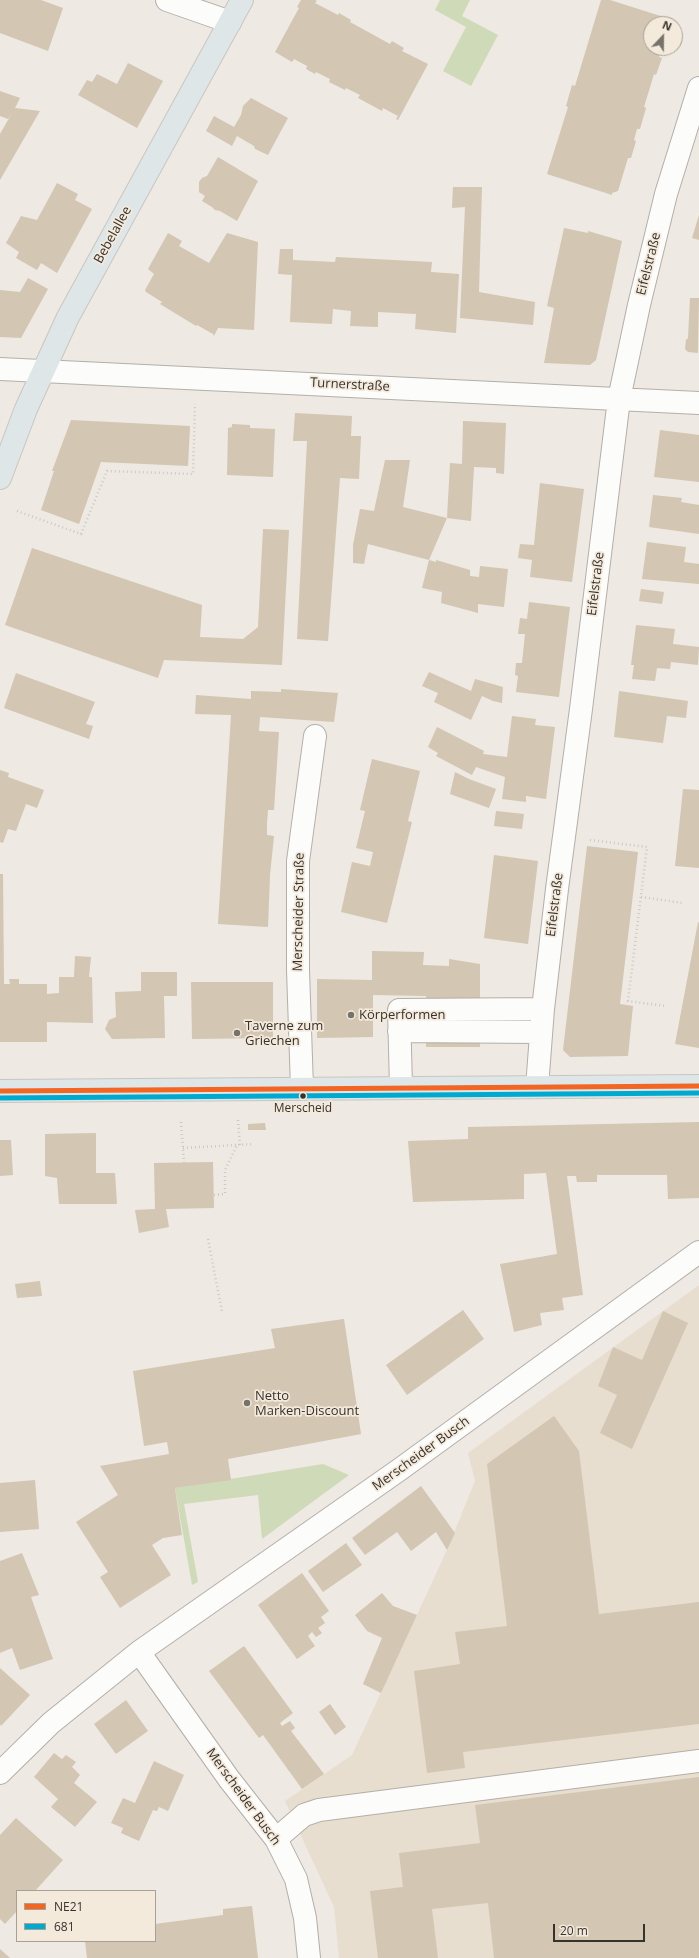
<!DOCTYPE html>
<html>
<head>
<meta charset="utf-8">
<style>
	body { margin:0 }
	#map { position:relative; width:699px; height:1958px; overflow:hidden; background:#eee9e2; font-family:"Open Sans",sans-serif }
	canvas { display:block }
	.legend { position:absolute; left:16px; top:1890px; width:140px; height:52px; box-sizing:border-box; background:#f4eadc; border:1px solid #a8a096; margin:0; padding:5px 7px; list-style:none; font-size:12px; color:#36322c }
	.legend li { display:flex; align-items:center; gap:8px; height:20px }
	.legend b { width:20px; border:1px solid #a8a096 }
	.north { position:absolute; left:643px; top:16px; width:40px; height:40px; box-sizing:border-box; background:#f4eadc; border:1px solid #a8a096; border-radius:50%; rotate:22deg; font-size:11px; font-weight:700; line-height:16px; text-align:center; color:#36322c }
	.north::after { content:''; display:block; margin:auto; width:14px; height:18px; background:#76726c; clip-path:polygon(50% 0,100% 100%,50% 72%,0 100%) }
	.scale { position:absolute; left:553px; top:1924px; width:92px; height:18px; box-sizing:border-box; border:2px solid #36322c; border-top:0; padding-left:5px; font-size:12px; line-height:14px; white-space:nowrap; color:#36322c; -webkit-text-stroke:3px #f4eadc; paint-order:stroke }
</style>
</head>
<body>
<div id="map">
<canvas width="699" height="1958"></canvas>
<ul class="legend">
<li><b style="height:5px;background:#f26522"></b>NE21</li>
<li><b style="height:5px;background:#00a9ce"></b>681</li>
</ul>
<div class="north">N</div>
<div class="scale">20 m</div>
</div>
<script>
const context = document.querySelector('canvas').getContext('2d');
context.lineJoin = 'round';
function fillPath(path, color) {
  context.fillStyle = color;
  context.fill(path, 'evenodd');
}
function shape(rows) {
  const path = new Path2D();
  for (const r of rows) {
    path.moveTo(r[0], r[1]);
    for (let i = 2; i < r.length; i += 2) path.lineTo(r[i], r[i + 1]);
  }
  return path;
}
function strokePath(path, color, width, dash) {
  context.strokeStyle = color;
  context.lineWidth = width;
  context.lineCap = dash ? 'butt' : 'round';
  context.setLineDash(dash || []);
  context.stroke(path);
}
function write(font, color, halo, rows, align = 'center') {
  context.font = font + ' "Open Sans",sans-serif';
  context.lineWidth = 3.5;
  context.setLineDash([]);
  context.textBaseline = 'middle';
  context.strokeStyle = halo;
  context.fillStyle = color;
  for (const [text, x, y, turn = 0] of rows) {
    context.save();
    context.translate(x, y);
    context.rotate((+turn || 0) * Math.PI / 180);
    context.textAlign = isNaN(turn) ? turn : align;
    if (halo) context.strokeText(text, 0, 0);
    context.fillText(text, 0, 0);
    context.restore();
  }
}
const built = shape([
	[699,1285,699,1958,339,1958,334,1907,285,1801,352,1755,447,1550,475,1481,468,1453]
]);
const green = shape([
	[440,0,470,0,462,16,498,35,471,86,443,71,466,27,435,10],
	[323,1464,349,1475,262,1539,258,1495,184,1504,198,1582,192,1585,175,1488]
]);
const building = shape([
	[0,0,41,0,63,8,48,51,0,33],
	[301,0,315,0,317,1,315,3,338,15,339,13,351,20,350,22,390,44,392,41,404,48,402,51,428,64,398,120,396,119,398,116,383,108,382,111,358,98,360,95,346,88,345,90,329,82,330,79,316,72,315,74,306,69,307,66,294,59,292,62,275,52,299,8,297,7],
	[601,0,610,0,667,18,669,24,651,24,651,48,662,48,659,57,662,58,656,75,654,74,644,107,646,108,640,129,637,129,634,140,636,141,631,158,628,158,618,191,612,193,612,195,547,174,568,107,566,106,572,85,575,86],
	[128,63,163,81,137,128,78,95,87,80,92,82,97,74,117,84],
	[0,91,20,98,15,108,40,111,0,180,0,134,12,113,8,119,0,116],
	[251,98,288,118,268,155,255,149,254,146,237,136,232,146,206,131,214,116,234,127,241,115,243,106],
	[218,157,258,181,237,221,220,211,215,210,212,207,202,201,205,196,199,192,199,182,202,178,207,176],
	[57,183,78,194,75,200,92,209,57,273,41,263,37,270,16,258,19,252,6,243,21,216,37,220],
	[453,187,482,187,479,292,535,302,533,325,460,318,465,207,452,208],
	[699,215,699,240,692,238],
	[564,228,588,233,588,231,622,241,596,360,590,365,544,363,554,308,547,306],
	[168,233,182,241,179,246,209,263,227,233,258,242,254,330,218,328,214,336,213,334,197,325,196,326,160,304,162,302,146,292,145,290,154,274,148,269],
	[280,249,293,249,293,260,335,262,336,257,432,262,431,272,459,274,456,333,415,329,416,314,378,312,378,327,350,326,351,311,333,309,332,324,290,322,292,275,278,274],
	[28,278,48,289,21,338,0,337,0,290,20,292],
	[690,298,699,298,698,353,688,352,685,349,686,340,688,338],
	[295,413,352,416,351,436,361,436,359,479,340,478,328,641,297,639,307,441,293,441],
	[71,420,190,426,188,466,101,462,79,524,41,510,54,471,52,471],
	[463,421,506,423,504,474,496,473,496,468,474,467,471,521,447,518,450,463,462,464],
	[232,424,250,425,250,428,275,429,273,477,227,475,228,428,232,427],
	[660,430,699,435,699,482,654,477],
	[385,460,410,460,403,507,447,518,429,560,436,562,436,560,470,570,470,576,479,577,480,566,508,569,504,607,478,604,478,613,441,603,442,592,422,588,429,560,368,544,364,564,353,563,353,545,360,509,374,511],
	[540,483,584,489,572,582,530,577,532,560,518,558,520,544,534,545],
	[653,495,682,498,681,502,699,505,699,534,649,527],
	[263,529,289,530,282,665,164,660,158,678,5,625,32,548,202,605,200,637,243,639,258,627],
	[647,542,686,547,684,562,699,564,699,584,642,579],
	[641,589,664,592,662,604,639,601],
	[529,602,570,607,559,697,516,692,518,676,515,675,516,663,522,663,525,634,518,634,520,618,527,619],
	[636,625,675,629,673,644,699,647,698,665,671,662,670,669,657,668,655,681,632,679,634,665,631,665],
	[429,672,471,691,475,679,503,687,502,703,493,701,482,696,471,720,434,702,438,693,422,686],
	[16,673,95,702,86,724,93,726,89,739,4,708],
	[281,689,338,693,334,722,260,717,259,731,279,732,274,810,268,810,267,823,267,835,274,836,270,875,268,927,218,924,231,715,195,714,196,695,251,699,251,691,281,692],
	[619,691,688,701,686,718,667,716,663,743,614,737],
	[512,716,536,719,535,725,555,727,546,799,526,796,526,802,502,799,505,777,476,767,472,775,436,756,438,753,428,747,437,727,484,751,483,754,507,757],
	[372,759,420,771,408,821,412,822,387,923,341,912,352,862,370,866,373,852,356,848,365,811,360,810],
	[0,770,9,773,8,777,44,790,37,808,26,804,16,831,8,829,3,843,0,842],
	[455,772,469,779,496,789,489,808,450,794],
	[683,789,699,790,699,868,675,866],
	[496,811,524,814,522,829,494,826],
	[587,846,638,852,620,1004,633,1006,628,1056,570,1057,563,1050],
	[494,855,538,861,528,944,484,938],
	[0,874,3,874,4,984,10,984,9,979,19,979,19,984,47,984,47,994,59,993,59,977,74,977,75,956,91,957,89,977,92,977,93,1023,47,1022,47,1042,0,1042],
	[698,922,699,923,699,1048,675,1044],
	[372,951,424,952,423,965,449,966,449,959,480,964,480,1047,426,1047,426,996,373,995,373,1037,317,1038,317,979,372,980],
	[141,972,177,972,177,996,164,996,165,1038,112,1039,105,1029,109,1020,116,1017,115,992,141,991],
	[191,982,273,982,273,1038,192,1039],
	[699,1122,699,1198,668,1199,667,1175,597,1175,597,1182,577,1182,576,1176,567,1176,583,1295,562,1298,564,1310,540,1313,542,1325,514,1332,500,1264,557,1254,546,1173,524,1174,524,1199,413,1202,408,1141,468,1139,468,1127],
	[265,1123,266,1130,248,1130,248,1124],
	[96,1133,96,1173,115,1173,117,1204,59,1204,57,1178,45,1176,45,1134],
	[0,1140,11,1140,13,1175,0,1176],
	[213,1162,214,1208,166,1209,169,1227,139,1233,135,1210,155,1209,154,1163],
	[40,1281,42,1296,17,1298,15,1284],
	[463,1310,484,1339,407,1395,386,1365],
	[663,1311,688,1323,632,1449,600,1433,617,1395,598,1386,613,1347,642,1360],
	[344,1319,361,1434,228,1459,231,1480,175,1488,182,1535,163,1538,152,1545,171,1575,120,1608,100,1577,108,1572,76,1522,118,1495,100,1466,169,1454,167,1442,144,1446,133,1371,275,1348,271,1329],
	[554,1416,579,1451,599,1614,699,1602,699,1724,463,1752,465,1768,427,1773,414,1671,460,1664,455,1632,507,1626,487,1464],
	[35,1480,39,1529,0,1532,0,1483],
	[421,1486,455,1533,447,1550,436,1532,411,1551,397,1532,365,1555,352,1538],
	[346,1543,362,1565,323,1592,308,1571],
	[22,1553,39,1595,31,1597,53,1659,20,1670,12,1648,0,1653,0,1561],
	[302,1573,329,1611,321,1617,325,1623,318,1628,322,1633,316,1637,312,1632,308,1636,315,1646,297,1659,258,1605],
	[382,1593,393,1606,417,1615,381,1693,363,1684,382,1638,367,1631,355,1615],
	[244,1646,293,1713,280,1723,282,1726,290,1721,295,1728,291,1731,324,1774,302,1789,263,1735,259,1738,209,1671],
	[0,1668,30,1695,1,1726,0,1724],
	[126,1700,148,1731,116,1754,94,1724],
	[330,1704,346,1727,335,1735,319,1712],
	[54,1753,62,1759,66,1755,76,1762,72,1767,80,1775,74,1783,97,1802,75,1827,51,1807,58,1799,34,1777],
	[154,1761,184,1775,168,1811,159,1807,157,1811,153,1810,139,1841,121,1833,123,1828,111,1823,123,1798,135,1803],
	[699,1777,699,1958,494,1958,488,1903,432,1909,438,1958,378,1958,370,1891,403,1887,399,1853,480,1843,475,1805],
	[16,1818,63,1860,35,1891,17,1891,17,1911,5,1924,0,1919,0,1835],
	[252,1906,258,1958,87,1958,85,1941,155,1941,155,1924,223,1915,223,1909],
	[0,1949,10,1958,0,1958]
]);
const path = shape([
	[17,511,81,534,107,471,193,474,195,404],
	[590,840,647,847,628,1001,666,1006],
	[641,897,683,903],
	[238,1120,240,1145],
	[181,1122,184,1163],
	[183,1148,237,1145],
	[214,1195,225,1194,225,1170,237,1145,254,1144],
	[208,1239,222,1312]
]);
const minor = shape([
	[167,0,230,22],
	[0,369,699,403],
	[399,1031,541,1032],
	[537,1087,543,1009,557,889,581,709,619,399,639,305,666,194,699,88],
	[302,1088,298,970,298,861,315,736],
	[401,1088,399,1010,543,1009],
	[139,1652,229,1779,276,1839,296,1879,305,1918,309,1958],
	[0,1773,51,1723,139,1652,399,1470,699,1252],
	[276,1839,304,1815,319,1810,699,1761]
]);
const major = shape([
	[0,478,26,409,68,317,242,0],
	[0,1091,699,1086]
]);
const bus1 = shape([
	[0,1091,699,1086]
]);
const bus2 = shape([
	[0,1098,699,1093]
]);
const markers = [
	[351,1015,4,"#76726c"],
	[237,1033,4,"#76726c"],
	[303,1096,3.5,"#36322c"],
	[247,1403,4,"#76726c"]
];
const busNames = [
	["Merscheid",303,1109]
];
const streetNames = [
	["Bebelallee",113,235,-61],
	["Eifelstraße",649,264,-76],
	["Turnerstraße",350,385,3],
	["Eifelstraße",596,584,-83],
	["Eifelstraße",555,905,-83],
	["Merscheider Straße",299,912,-89],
	["Merscheider Busch",421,1454,-36],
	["Merscheider Busch",243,1797,54]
];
const poiNames = [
	["Körperformen",359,1015],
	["Taverne zum",245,1026],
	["Griechen",245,1041],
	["Netto",255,1396],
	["Marken-Discount",255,1411]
];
fillPath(built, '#e8decf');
fillPath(green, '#cfdab8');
fillPath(building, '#d3c6b2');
strokePath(minor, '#b3afa9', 24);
strokePath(major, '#c9c6c2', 24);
strokePath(path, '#cbc9c7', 2.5, [1, 3]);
strokePath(minor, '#fcfcfb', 22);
strokePath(major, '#dee6e8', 22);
strokePath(bus1, '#f26522', 5);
strokePath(bus2, '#00a9ce', 5);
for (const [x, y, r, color] of markers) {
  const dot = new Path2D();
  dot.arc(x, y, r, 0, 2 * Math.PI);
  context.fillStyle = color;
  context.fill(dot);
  strokePath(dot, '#f4eadc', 1.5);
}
write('12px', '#36322c', '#f4eadc', busNames);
write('13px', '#36322c', '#f4eadc', streetNames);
write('13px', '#36322c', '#f4eadc', poiNames, 'left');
</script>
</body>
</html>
